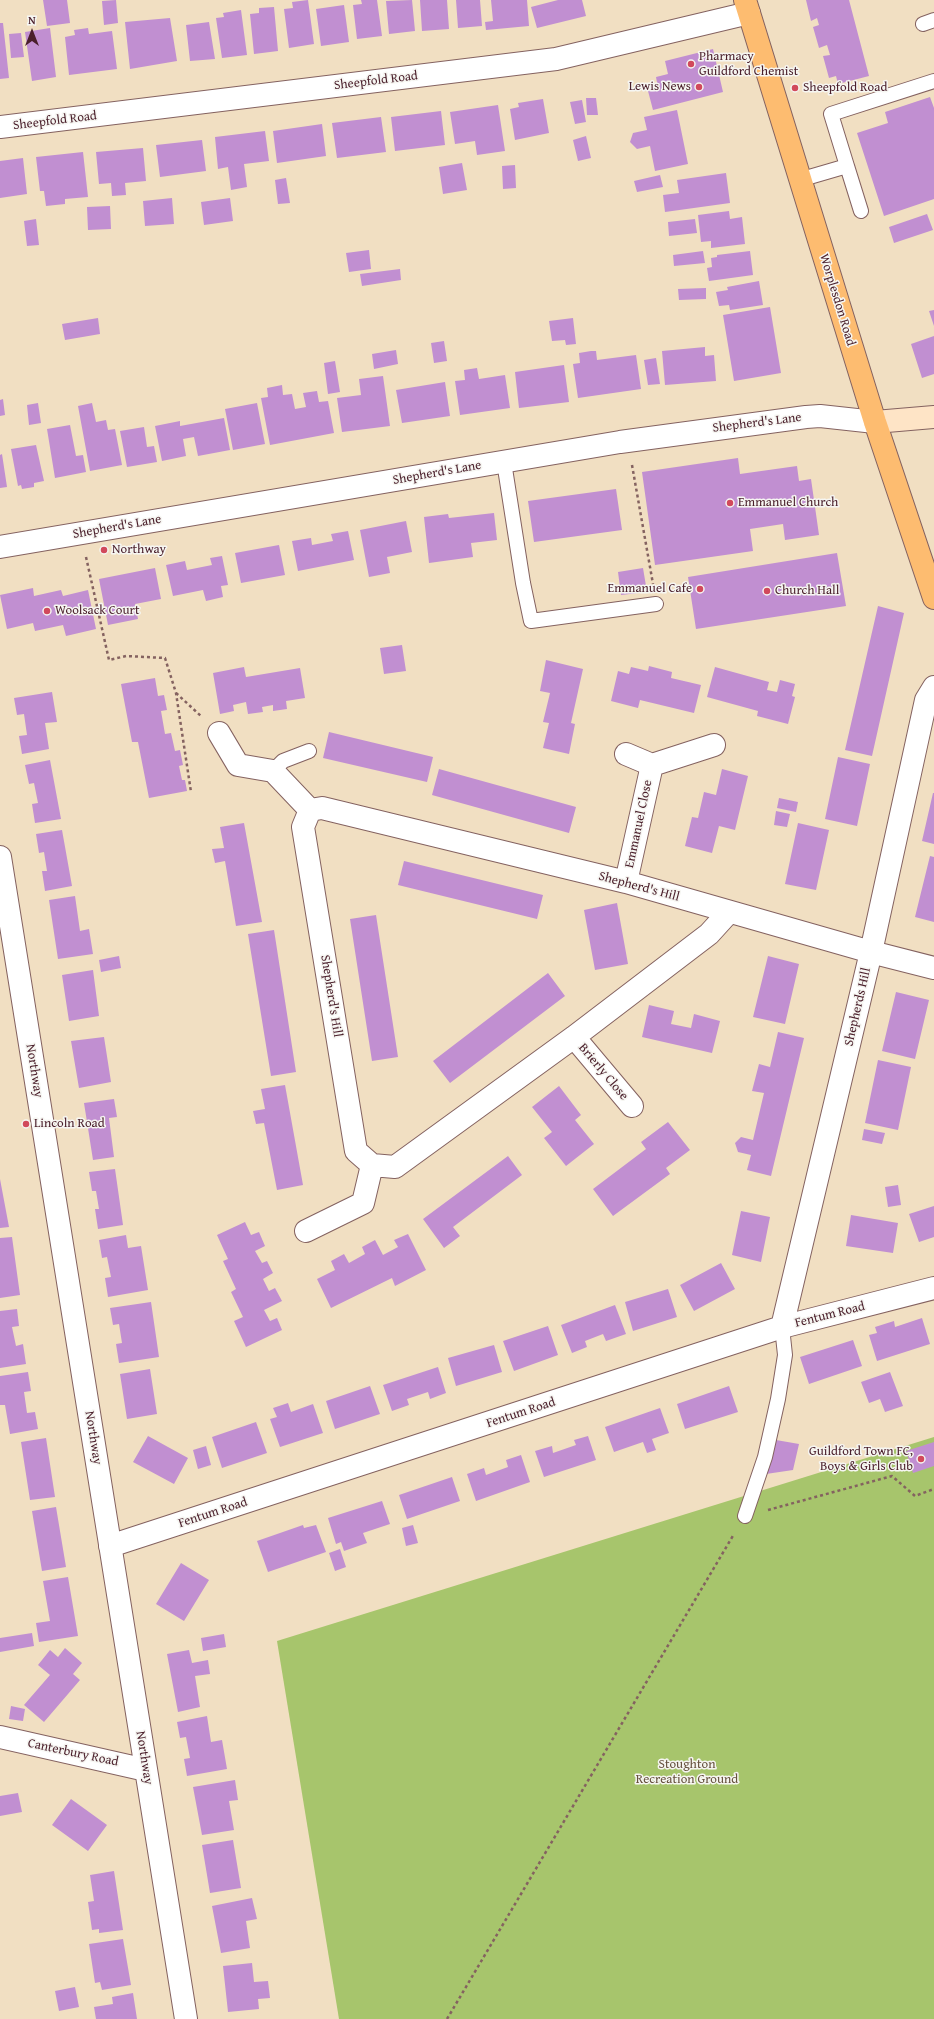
<!DOCTYPE html>
<html>
<head>
<meta charset="utf-8">
<style>
	body { margin:0 }
	#map { position:relative; width:934px; height:2019px; overflow:hidden; background:#f1dfc2; font-family:"Gentium Book Plus",serif }
	canvas { display:block }
	.north { position:absolute; left:12px; top:12px; width:40px; height:40px; -webkit-text-stroke:3px #f6f6f2; paint-order:stroke; rotate:0deg; font-size:11px; font-weight:700; line-height:16px; text-align:center; color:#4a1f2b }
	.north::after { content:''; display:block; margin:auto; width:14px; height:18px; background:#4a1f2b; clip-path:polygon(50% 0,100% 100%,50% 72%,0 100%) }
</style>
</head>
<body>
<div id="map">
<canvas width="934" height="2019"></canvas>
<div class="north">N</div>
</div>
<script>
const context = document.querySelector('canvas').getContext('2d');
context.lineJoin = 'round';
function fillPath(path, color) {
  context.fillStyle = color;
  context.fill(path, 'evenodd');
}
function shape(rows) {
  const path = new Path2D();
  for (const r of rows) {
    path.moveTo(r[0], r[1]);
    for (let i = 2; i < r.length; i += 2) path.lineTo(r[i], r[i + 1]);
  }
  return path;
}
function strokePath(path, color, width, dash) {
  context.strokeStyle = color;
  context.lineWidth = width;
  context.lineCap = dash ? 'butt' : 'round';
  context.setLineDash(dash || []);
  context.stroke(path);
}
function write(font, color, halo, rows, align = 'center') {
  context.font = font + ' "Gentium Book Plus",serif';
  context.lineWidth = 3;
  context.setLineDash([]);
  context.textBaseline = 'middle';
  context.strokeStyle = halo;
  context.fillStyle = color;
  for (const [text, x, y, turn = 0] of rows) {
    context.save();
    context.translate(x, y);
    context.rotate((+turn || 0) * Math.PI / 180);
    context.textAlign = isNaN(turn) ? turn : align;
    if (halo) context.strokeText(text, 0, 0);
    context.fillText(text, 0, 0);
    context.restore();
  }
}
const green = shape([
	[934,1437,934,2019,339,2019,277,1641]
]);
const building = shape([
	[43,0,67,0,70,23,47,26],
	[116,0,118,23,104,25,102,1],
	[308,0,314,44,289,48,284,9,293,8,292,2],
	[361,0,377,0,382,36,357,39,353,5,362,4],
	[412,0,415,31,389,34,386,1],
	[420,0,447,0,449,29,422,31],
	[456,0,480,0,482,26,458,28],
	[491,0,527,0,529,26,486,30,485,22,493,21],
	[558,0,582,0,586,16,537,28,531,7],
	[806,0,849,0,869,76,838,84,836,76,829,78,823,56,830,55,827,45,819,48,813,27,819,25,817,18,811,21],
	[344,5,349,42,321,46,316,9],
	[274,7,278,51,254,54,250,14,259,13,259,8],
	[241,10,247,55,222,58,216,18,224,17,223,13],
	[170,18,177,61,130,69,125,22],
	[209,22,215,59,190,61,186,25],
	[0,23,3,23,9,78,0,79],
	[50,28,56,77,32,81,25,32],
	[88,28,89,34,112,31,117,69,69,75,65,37,75,35,74,30],
	[21,33,24,57,11,58,9,34],
	[713,49,723,92,653,110,648,91,658,88,656,77,668,74,665,61],
	[930,97,934,108,934,199,884,216,857,133,888,123,885,112],
	[586,98,596,98,598,115,587,115],
	[543,99,549,133,515,140,510,109,519,107,518,103],
	[582,100,586,122,575,124,570,102],
	[498,105,505,151,477,155,475,141,455,144,450,112],
	[677,110,688,164,655,171,650,146,637,149,630,142,633,133,647,130,644,117],
	[441,111,445,145,395,151,391,117],
	[381,117,386,152,337,158,332,123],
	[322,124,326,156,277,163,273,131],
	[265,131,269,161,244,164,247,187,231,190,228,167,218,169,215,137],
	[586,136,591,158,578,161,573,140],
	[202,140,206,171,160,177,156,145],
	[143,148,146,181,125,183,126,195,112,196,111,183,99,184,96,152],
	[83,152,88,197,65,199,65,204,46,206,44,191,40,191,36,157],
	[23,158,27,194,0,198,0,161],
	[462,163,467,190,443,194,439,167],
	[515,165,516,188,503,189,502,166],
	[726,173,730,203,665,212,663,195,679,193,677,180],
	[660,175,663,187,637,192,634,181],
	[286,178,290,203,278,204,275,180],
	[172,198,174,224,145,226,143,201],
	[230,198,233,221,204,225,201,202],
	[110,206,111,229,88,230,87,207],
	[729,211,730,219,742,217,745,244,711,248,711,241,701,242,698,215],
	[927,214,933,230,894,243,889,227],
	[36,219,39,245,27,246,24,221],
	[695,219,697,233,669,236,668,222],
	[369,250,371,269,349,272,346,253],
	[703,251,705,263,674,266,673,255],
	[750,251,753,275,709,281,707,268,712,267,711,258,717,257,717,255],
	[400,269,401,280,362,286,360,274],
	[759,281,763,305,730,310,729,305,719,306,716,292,728,290,727,287],
	[706,288,706,299,679,300,678,289],
	[770,307,781,373,734,381,723,315],
	[934,310,934,326,929,311],
	[98,318,100,334,65,340,62,324],
	[573,318,576,344,566,345,565,340,552,341,549,321],
	[934,336,934,374,922,378,911,344],
	[444,341,447,361,434,363,431,343],
	[705,347,705,356,714,355,716,381,665,385,662,351],
	[396,350,398,364,374,369,372,354],
	[591,351,596,351,597,360,636,355,641,389,578,398,573,364,580,363,579,353],
	[656,358,660,384,648,385,644,360],
	[335,361,340,392,328,394,324,363],
	[564,365,569,402,519,408,515,372],
	[477,368,479,379,505,375,510,408,460,415,455,381,465,380,464,370],
	[383,376,390,426,342,432,337,398,361,395,359,379],
	[445,382,450,416,402,423,396,390],
	[282,385,283,395,292,394,295,409,306,407,303,393,317,391,319,402,328,401,334,433,270,445,261,398,268,397,267,388],
	[3,399,5,415,0,416,0,400],
	[38,403,41,423,29,425,27,405],
	[92,403,96,422,106,420,108,430,115,429,122,465,90,471,78,406],
	[257,403,265,444,233,450,225,409],
	[224,418,230,450,198,456,194,437,183,439,186,456,162,461,155,426,180,421,180,426],
	[70,425,76,456,83,455,86,472,55,478,47,429],
	[144,427,147,447,154,446,157,462,127,467,120,431],
	[36,445,44,481,34,483,34,487,22,489,21,485,18,486,11,449],
	[2,454,7,487,0,488,0,455],
	[738,458,740,474,797,466,799,481,811,479,819,535,785,540,783,524,750,529,753,551,655,565,642,472],
	[616,489,622,530,534,542,528,501],
	[494,513,497,540,471,543,473,557,429,563,424,517,448,514,449,518],
	[406,521,412,552,387,557,390,573,369,577,360,530],
	[348,531,354,560,298,571,292,541,311,538,312,545,333,541,331,534],
	[279,545,285,575,241,583,235,553],
	[837,553,846,606,696,629,688,577],
	[222,556,228,585,221,586,223,597,206,601,203,590,173,596,166,565,185,561,187,570,212,565,210,558],
	[155,568,161,599,135,604,138,619,108,625,99,579],
	[643,568,647,592,621,595,618,572],
	[33,588,34,596,61,590,63,596,88,590,96,629,66,636,63,625,35,631,33,623,7,629,0,595],
	[878,606,904,613,872,756,845,750],
	[402,645,406,671,384,674,380,648],
	[546,660,583,669,571,723,575,724,569,754,543,748,549,723,543,722,550,693,540,691],
	[649,666,672,672,671,678,701,685,694,713,640,700,638,708,611,701,618,671,629,674,631,667,648,671],
	[244,667,246,677,300,668,305,698,286,701,287,709,273,711,273,705,262,707,263,712,248,714,246,702,233,705,234,711,220,714,213,673],
	[715,667,769,682,767,690,777,692,780,680,795,684,792,696,795,697,788,724,757,716,758,711,707,697],
	[155,678,158,696,164,695,167,710,161,711,165,734,171,733,175,751,180,750,183,765,179,766,182,780,185,780,187,791,149,798,138,742,132,742,121,684],
	[52,692,57,722,45,723,49,749,22,754,19,736,27,735,24,714,17,715,14,698],
	[329,732,433,757,427,782,323,758],
	[838,757,870,764,857,826,825,819],
	[50,760,61,819,35,823,32,804,38,803,34,783,29,784,25,765],
	[439,769,576,807,569,833,432,795],
	[722,769,748,776,735,830,719,826,712,853,685,846,692,817,698,818,704,792,716,795],
	[933,793,934,793,934,844,922,841],
	[779,798,798,802,796,812,777,808],
	[776,811,790,814,787,827,774,825],
	[244,823,262,922,236,926,225,861,215,863,212,849,224,848,220,827],
	[798,823,829,830,816,890,785,884],
	[62,830,72,886,45,891,42,871,47,871,44,852,39,853,36,834],
	[930,856,934,857,934,922,915,917],
	[404,861,543,895,537,919,398,885],
	[75,896,80,931,89,929,93,954,58,959,49,900],
	[617,903,628,964,595,970,584,910],
	[376,915,398,1057,372,1061,350,919],
	[274,930,296,1072,271,1076,248,934],
	[119,956,121,968,101,972,99,960],
	[768,956,799,964,785,1024,753,1017],
	[93,970,99,1016,69,1021,62,975],
	[548,973,565,996,450,1083,433,1061],
	[896,992,929,1000,915,1059,882,1051],
	[649,1005,674,1011,671,1024,691,1028,694,1014,720,1021,712,1053,642,1037],
	[778,1032,804,1038,771,1176,747,1170,751,1155,738,1152,735,1143,741,1137,753,1140,764,1093,752,1091,759,1064,770,1067],
	[104,1037,111,1082,79,1088,71,1041],
	[878,1060,911,1067,898,1130,865,1123],
	[285,1085,303,1185,277,1190,264,1123,256,1124,253,1111,265,1109,261,1089],
	[559,1086,581,1115,575,1120,594,1144,566,1166,544,1138,552,1132,532,1107],
	[114,1099,117,1117,109,1118,114,1157,93,1160,84,1103],
	[668,1122,690,1150,666,1168,670,1174,613,1216,593,1189,646,1149,641,1142],
	[864,1129,885,1133,882,1144,862,1140],
	[508,1156,522,1175,453,1227,460,1236,444,1248,423,1219],
	[115,1169,123,1225,98,1229,95,1209,99,1209,96,1191,92,1191,89,1172],
	[0,1179,9,1227,0,1228],
	[898,1185,901,1205,888,1207,885,1187],
	[934,1206,934,1237,919,1242,909,1214],
	[741,1211,770,1217,761,1262,732,1255],
	[851,1215,898,1223,893,1253,846,1246],
	[245,1222,251,1235,259,1232,265,1246,255,1251,262,1263,267,1261,273,1273,263,1279,269,1291,275,1288,282,1301,264,1310,270,1321,277,1318,282,1330,246,1347,234,1321,243,1317,231,1292,236,1289,223,1261,228,1259,217,1235],
	[408,1234,426,1270,395,1286,392,1278,331,1308,317,1279,335,1270,331,1261,344,1254,349,1263,365,1254,362,1247,375,1240,383,1255,398,1247,394,1240],
	[126,1235,128,1248,141,1246,148,1290,108,1297,105,1278,111,1277,107,1257,102,1258,99,1240],
	[12,1237,20,1295,0,1298,0,1238],
	[721,1263,735,1289,694,1311,680,1285],
	[668,1289,677,1317,633,1331,625,1302],
	[151,1302,159,1357,119,1363,116,1344,122,1343,119,1324,113,1325,110,1308],
	[615,1305,626,1334,606,1341,603,1334,585,1341,587,1347,572,1353,561,1325],
	[17,1309,19,1326,12,1327,16,1346,23,1344,26,1364,0,1368,0,1311],
	[922,1318,930,1344,877,1361,869,1335,877,1333,875,1327,894,1321,895,1327],
	[548,1326,558,1355,514,1371,503,1341],
	[853,1340,862,1366,809,1384,800,1357],
	[494,1345,502,1372,456,1386,448,1358],
	[438,1367,446,1393,430,1399,428,1392,407,1399,409,1405,392,1411,383,1385],
	[150,1369,157,1414,127,1419,120,1374],
	[28,1372,31,1391,24,1392,27,1413,35,1412,38,1429,10,1434,5,1405,0,1405,0,1376],
	[890,1372,903,1406,885,1412,880,1399,869,1403,861,1382],
	[370,1386,380,1414,335,1429,326,1401],
	[729,1386,738,1412,685,1429,677,1404],
	[288,1403,291,1412,313,1404,323,1433,280,1447,270,1419,277,1417,273,1408],
	[660,1408,669,1433,652,1439,656,1450,647,1453,643,1442,614,1452,605,1427],
	[256,1422,267,1453,222,1468,212,1437],
	[148,1436,188,1458,174,1484,133,1462],
	[588,1436,596,1460,544,1477,535,1451,552,1446,553,1453,576,1445,574,1440],
	[46,1438,55,1497,30,1500,21,1442],
	[776,1440,799,1444,793,1470,766,1474],
	[934,1442,934,1466,913,1473,906,1451],
	[206,1446,211,1465,198,1469,193,1450],
	[521,1455,530,1482,476,1501,467,1474,484,1468,486,1475,508,1467,506,1460],
	[452,1477,460,1501,407,1519,399,1495],
	[382,1501,390,1524,363,1533,367,1543,344,1551,341,1542,336,1544,328,1518],
	[56,1507,66,1567,42,1571,32,1511],
	[303,1525,304,1528,316,1525,326,1552,268,1572,257,1541],
	[413,1525,418,1543,406,1546,402,1528],
	[340,1549,346,1567,335,1571,329,1553],
	[181,1563,209,1580,184,1621,156,1604],
	[68,1577,78,1636,39,1642,36,1623,50,1621,43,1581],
	[32,1633,34,1646,0,1652,0,1638],
	[224,1634,226,1647,203,1651,201,1638],
	[65,1648,82,1663,73,1674,80,1680,44,1722,24,1705,50,1675,38,1665,50,1650,58,1657],
	[189,1650,192,1663,208,1660,210,1674,195,1676,200,1707,178,1712,167,1654],
	[11,1706,25,1709,23,1721,9,1719],
	[207,1716,211,1742,222,1740,227,1769,187,1776,184,1759,190,1758,186,1737,180,1738,177,1722],
	[235,1780,238,1800,229,1801,234,1830,202,1835,193,1787],
	[18,1793,22,1812,0,1816,0,1796],
	[71,1799,107,1825,88,1851,52,1825],
	[233,1840,241,1888,210,1893,202,1845],
	[114,1871,123,1930,99,1933,99,1929,92,1930,88,1902,94,1901,90,1875],
	[252,1898,257,1919,246,1921,250,1948,221,1953,212,1906],
	[123,1939,131,1985,102,1990,100,1982,95,1983,89,1944],
	[252,1963,254,1982,268,1981,270,1998,258,1999,259,2009,228,2012,223,1966],
	[75,1987,79,2007,59,2011,55,1991],
	[133,1993,137,2019,96,2019,94,2007,113,2004,112,1997]
]);
const path = shape([
	[632,465,653,584],
	[86,557,109,660,126,656,165,658,176,693,191,792],
	[176,693,202,717],
	[768,1510,892,1476,915,1496,934,1489],
	[447,2019,734,1534]
]);
const lane = shape([
	[923,24,934,20],
	[847,166,861,211],
	[799,180,847,166,831,114,934,81],
	[504,462,523,583,531,621,656,604],
	[273,771,283,761,309,751],
	[745,1516,765,1457,778,1399,785,1355,782,1327]
]);
const street = shape([
	[0,127,556,59,749,13],
	[0,547,620,442,806,417,820,416,875,422],
	[219,733,238,765,273,771,310,810],
	[626,754,652,765,626,882],
	[652,765,714,745],
	[310,810,303,827,356,1151,372,1165,395,1167,574,1037,709,934,729,912],
	[310,810,322,808,626,882,871,952,934,968],
	[0,857,186,2019],
	[574,1037,632,1106],
	[306,1231,363,1203,372,1165],
	[782,1327,871,952,926,700,934,687],
	[110,1546,782,1327,934,1288],
	[0,1737,146,1770]
]);
const secondary = shape([
	[875,422,934,417]
]);
const primary = shape([
	[745,0,875,422,934,598]
]);
const markers = [
	[691,64,4,"#d1495b"],
	[699,87,4,"#d1495b"],
	[795,88,4,"#d1495b"],
	[730,503,4,"#d1495b"],
	[104,550,4,"#d1495b"],
	[700,589,4,"#d1495b"],
	[767,591,4,"#d1495b"],
	[47,611,4,"#d1495b"],
	[26,1124,4,"#d1495b"],
	[921,1459,4,"#d1495b"]
];
const poiNames = [
	["Pharmacy",699,57],
	["Guildford Chemist",699,72],
	["Lewis News",691,87,"right"],
	["Sheepfold Road",803,88],
	["Emmanuel Church",738,503],
	["Northway",112,550],
	["Emmanuel Cafe",692,589,"right"],
	["Church Hall",775,591],
	["Woolsack Court",55,611],
	["Lincoln Road",34,1124],
	["Guildford Town FC,",913,1452,"right"],
	["Boys & Girls Club",913,1467,"right"]
];
const streetNames = [
	["Sheepfold Road",376,81,-7],
	["Sheepfold Road",55,121,-7],
	["Worplesdon Road",837,300,73],
	["Shepherd's Lane",757,423,-7],
	["Shepherd's Lane",437,473,-10],
	["Shepherd's Lane",117,527,-10],
	["Emmanuel Close",639,824,-78],
	["Shepherd's Hill",639,887,15],
	["Shepherd's Hill",331,996,81],
	["Shepherds Hill",858,1007,-77],
	["Northway",34,1071,81],
	["Brierly Close",603,1072,50],
	["Fentum Road",830,1315,-14],
	["Fentum Road",521,1413,-18],
	["Northway",93,1438,81],
	["Fentum Road",213,1513,-18],
	["Canterbury Road",73,1753,12],
	["Northway",144,1758,81]
];
const parkNames = [
	["Stoughton",687,1765],
	["Recreation Ground",687,1780]
];
fillPath(green, '#a7c56c');
fillPath(building, '#c18fd1');
strokePath(lane, '#846260', 16);
strokePath(street, '#846260', 24);
strokePath(secondary, '#846260', 24);
strokePath(primary, '#846260', 24);
strokePath(path, '#846260', 2.5, [3, 3]);
strokePath(lane, '#fff', 14);
strokePath(street, '#fff', 22);
strokePath(secondary, '#fee4c6', 22);
strokePath(primary, '#fdbc70', 22);
for (const [x, y, r, color] of markers) {
  const dot = new Path2D();
  dot.arc(x, y, r, 0, 2 * Math.PI);
  context.fillStyle = color;
  context.fill(dot);
  strokePath(dot, '#f6f6f2', 1.5);
}
write('13px', '#4a1f2b', '#f6f6f2', poiNames, 'left');
write('13px', '#4a1f2b', '#f6f6f2', streetNames);
write('13px', '#66513e', '#f6f6f2', parkNames);
</script>
</body>
</html>
